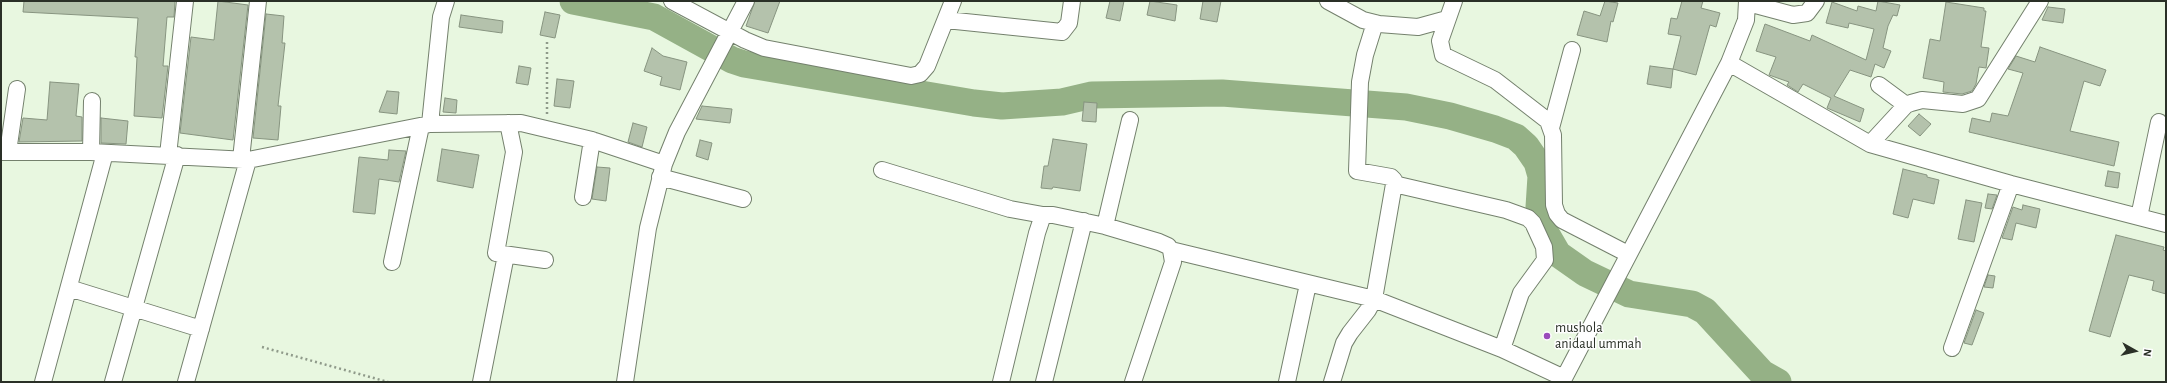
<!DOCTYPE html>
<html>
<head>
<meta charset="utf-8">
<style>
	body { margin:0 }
	#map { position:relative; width:2167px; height:383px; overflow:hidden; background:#e8f7e0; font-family:"Alegreya Sans",sans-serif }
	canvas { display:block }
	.frame { position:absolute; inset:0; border:2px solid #2a3027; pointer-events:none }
	.north { position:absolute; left:2115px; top:331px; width:40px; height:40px; -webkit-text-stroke:3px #fefefe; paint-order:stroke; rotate:98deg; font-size:11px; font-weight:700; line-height:16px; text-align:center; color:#2a3027 }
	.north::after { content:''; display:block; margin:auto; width:14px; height:18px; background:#2a3027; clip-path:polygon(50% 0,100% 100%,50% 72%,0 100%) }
</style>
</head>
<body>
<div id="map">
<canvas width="2167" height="383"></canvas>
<div class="frame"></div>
<div class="north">N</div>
</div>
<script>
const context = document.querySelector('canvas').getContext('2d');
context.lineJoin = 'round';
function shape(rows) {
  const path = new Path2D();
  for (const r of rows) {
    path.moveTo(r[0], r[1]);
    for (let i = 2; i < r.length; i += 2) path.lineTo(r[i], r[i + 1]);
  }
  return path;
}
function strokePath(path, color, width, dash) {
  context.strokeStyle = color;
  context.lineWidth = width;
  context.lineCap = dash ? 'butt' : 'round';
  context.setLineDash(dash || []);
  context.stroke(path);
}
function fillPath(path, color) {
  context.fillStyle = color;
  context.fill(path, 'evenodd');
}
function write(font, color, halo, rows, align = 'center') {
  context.font = font + ' "Alegreya Sans",sans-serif';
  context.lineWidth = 3;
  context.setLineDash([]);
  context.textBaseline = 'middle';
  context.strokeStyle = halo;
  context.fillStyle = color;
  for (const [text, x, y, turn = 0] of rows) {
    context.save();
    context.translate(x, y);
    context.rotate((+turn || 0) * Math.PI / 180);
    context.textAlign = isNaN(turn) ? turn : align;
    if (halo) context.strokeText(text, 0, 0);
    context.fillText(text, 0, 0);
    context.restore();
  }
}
const river = shape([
	[573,1,654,17,732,60,744,64,974,103,1002,106,1062,102,1092,95,1222,93,1406,107,1450,116,1495,129,1516,137,1526,146,1537,162,1541,176,1539,207,1540,223,1558,254,1585,273,1629,294,1692,304,1705,311,1762,373,1778,382]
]);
const building = shape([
	[24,1,175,1,174,17,167,17,163,66,168,66,162,118,134,116,137,57,135,57,138,18,23,12,24,1],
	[218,1,248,5,233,140,180,133,191,37,214,40,218,1],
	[755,1,780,1,768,33,746,26,755,1],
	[1110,1,1124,1,1120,21,1106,18,1110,1],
	[1150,1,1177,5,1175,21,1147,15,1150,1],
	[1203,1,1221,1,1217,22,1200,19,1203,1],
	[1605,1,1618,3,1613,22,1611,21,1607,42,1577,35,1584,11,1600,16,1605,1],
	[1682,1,1703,1,1701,8,1720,13,1716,27,1710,25,1696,75,1673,69,1681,36,1668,34,1671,18,1677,19,1682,1],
	[1878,1,1900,5,1897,16,1893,15,1888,26,1883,48,1891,51,1884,68,1875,64,1871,77,1850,70,1834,96,1864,109,1860,122,1827,108,1831,98,1803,84,1798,92,1787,85,1789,82,1769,75,1776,57,1756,51,1765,24,1810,41,1812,35,1866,60,1874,29,1849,23,1848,28,1826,23,1832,2,1857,11,1858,6,1876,11,1878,1],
	[1946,2,1984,8,1984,11,1986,11,1981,47,1989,48,1986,68,1979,67,1976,84,1972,91,1962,94,1943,92,1944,82,1923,78,1930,39,1940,41,1946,2],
	[2048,7,2065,9,2063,23,2042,20,2048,7],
	[545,12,560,15,555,38,540,35,545,12],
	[266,14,284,16,282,43,285,43,278,106,281,106,278,140,253,138,266,14],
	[461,15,503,21,502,33,459,27,461,15],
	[2040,47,2106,70,2100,86,2084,81,2070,131,2119,142,2114,166,1969,132,1972,118,1990,122,1992,113,2008,116,2023,73,2008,69,2016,56,2035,62,2040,47],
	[652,48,663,56,687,62,680,90,660,85,662,77,644,71,652,48],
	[519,66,531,68,528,85,516,83,519,66],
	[1650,66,1673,69,1671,88,1647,84,1650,66],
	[557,79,574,81,570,108,554,106,557,79],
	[50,82,79,84,76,116,82,117,82,141,19,142,23,118,47,120,50,82],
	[387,91,399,92,397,114,379,112,387,91],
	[445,98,457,100,456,113,443,112,445,98],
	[1084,102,1097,103,1096,122,1082,121,1084,102],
	[702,106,732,109,730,123,696,119,702,106],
	[1919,114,1931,124,1920,136,1908,126,1919,114],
	[101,118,128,121,126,144,101,143,101,118],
	[633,123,647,127,642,147,628,142,633,123],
	[1053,139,1087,144,1080,191,1053,187,1052,189,1041,188,1044,166,1048,166,1053,139],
	[700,140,712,143,708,160,696,156,700,140],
	[442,149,479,155,473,188,437,181,442,149],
	[389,150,406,151,399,182,379,179,375,214,353,212,359,157,388,160,389,150],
	[597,167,610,168,606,201,592,199,597,167],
	[1903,169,1927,175,1927,177,1939,180,1934,204,1913,199,1908,218,1893,214,1903,169],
	[2108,171,2120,173,2118,188,2105,186,2108,171],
	[1988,194,1997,195,1992,209,1985,208,1988,194],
	[1966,200,1982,203,1974,242,1958,239,1966,200],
	[2023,205,2040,209,2036,228,2016,223,2012,240,2002,238,2013,207,2022,210,2023,205],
	[2116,235,2164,247,2163,250,2166,251,2166,294,2152,290,2154,281,2129,275,2110,337,2089,331,2116,235],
	[1988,275,1995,276,1993,288,1984,287,1988,275],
	[1976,310,1984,313,1972,345,1964,343,1976,310]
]);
const path = shape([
	[547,114,547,41],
	[262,347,388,382]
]);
const minor = shape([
	[672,1,745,40,764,48,911,76,920,74,927,66,953,1],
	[1328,1,1363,20,1379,24,1418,27,1447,19],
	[1454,1,1440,41,1443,55,1495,80,1548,121,1553,135,1554,205,1557,214,1562,220,1628,254],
	[1748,3,1793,15,1807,13,1816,1],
	[946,20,1062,32,1069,23,1072,1],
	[1729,63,1870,144,2011,184,2166,224],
	[1879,85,1906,105],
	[508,123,514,152,496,253,545,260],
	[430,124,441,17,446,1],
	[1551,128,1572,50],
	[1870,144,1906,105,1911,103,1922,100,1963,104,1978,99,2040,1],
	[1,152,91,152,248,160,430,124,521,123,592,140,664,164],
	[8,152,17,89],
	[91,152,92,101],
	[168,155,185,1],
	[241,159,258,1],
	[882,170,1010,209,1043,215],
	[660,177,743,199],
	[1394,184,1506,210,1528,218,1533,223,1544,247,1545,260,1521,293,1502,349],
	[583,197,592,140],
	[2139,217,2159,122],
	[1105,226,1130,120],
	[1171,250,1374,299,1502,349,1564,378],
	[392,262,421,126],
	[69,288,201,329],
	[1952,348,2011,184],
	[43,382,105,153],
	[113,382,177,155],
	[186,382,248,160],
	[481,382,506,255],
	[625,382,648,228,664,164,677,132,746,1],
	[1001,382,1037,233,1043,215,1053,215,1105,226,1159,242,1168,246,1171,250,1173,262,1133,382],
	[1044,382,1084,221],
	[1287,382,1308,284],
	[1332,382,1344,343,1350,333,1368,310,1374,299,1394,184,1394,180,1391,177,1357,171,1360,82,1365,55,1375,23],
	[1562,382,1729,63,1746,20,1747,1]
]);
const markers = [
	[1547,336,4,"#9a4bbb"]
];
const poiNames = [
	["mushola",1555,328],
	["anidaul ummah",1555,344]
];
strokePath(river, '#95b186', 27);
fillPath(building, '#b4c2ac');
strokePath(building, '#879480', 1);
strokePath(minor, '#74816d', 18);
strokePath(path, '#8f9a8a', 2.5, [2, 3]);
strokePath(minor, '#fff', 16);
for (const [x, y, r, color] of markers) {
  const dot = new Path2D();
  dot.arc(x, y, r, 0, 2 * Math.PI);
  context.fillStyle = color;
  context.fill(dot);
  strokePath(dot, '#fefefe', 1.5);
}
write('14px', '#2a3027', '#fefefe', poiNames, 'left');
</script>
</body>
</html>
